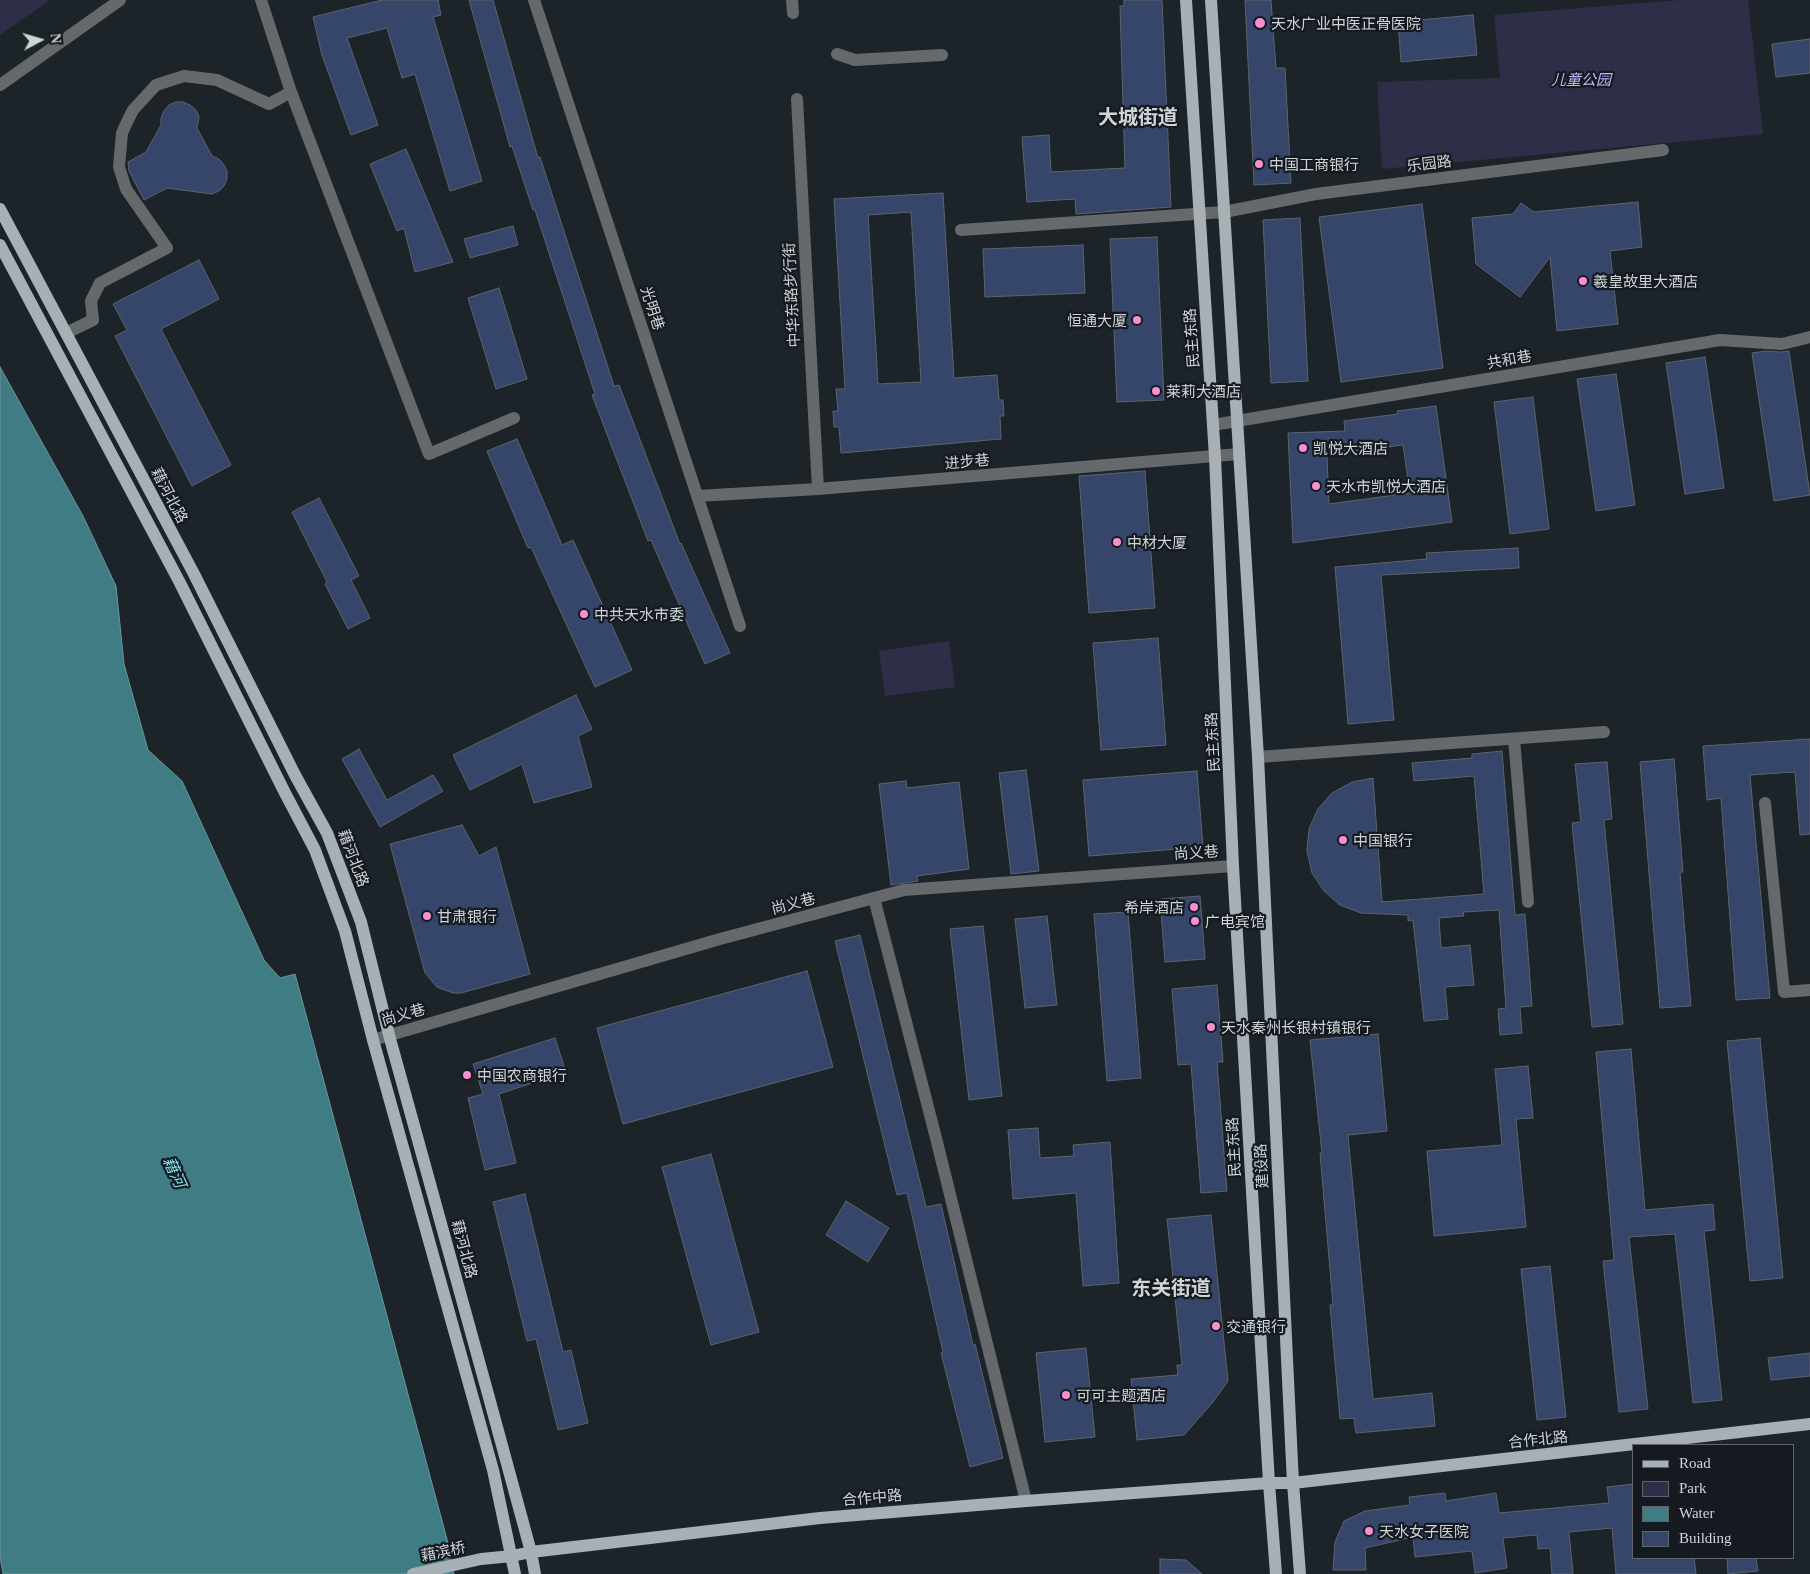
<!DOCTYPE html>
<html>
<head>
<meta charset="utf-8">
<style>
	body { margin:0 }
	#map { position:relative; width:1810px; height:1574px; overflow:hidden; background:#1d2429; font-family:Georgia,serif }
	canvas { display:block }
	.legend { position:absolute; left:1632px; top:1444px; width:162px; height:115px; box-sizing:border-box; background:#141a20; border:1px solid #5f6469; margin:0; padding:6px 9px; list-style:none; font-size:15px; color:#cfd4d7 }
	.legend li { display:flex; align-items:center; gap:10px; height:25px }
	.legend b { width:25px; border:1px solid #5f6469 }
	.north { position:absolute; left:15px; top:15px; width:50px; height:50px; -webkit-text-stroke:4px #141a20; paint-order:stroke; rotate:84deg; font-size:14px; font-weight:700; line-height:20px; text-align:center; color:#cfd4d7 }
	.north::after { content:''; display:block; margin:auto; width:18px; height:22px; background:#cfd4d7; clip-path:polygon(50% 0,100% 100%,50% 72%,0 100%) }
</style>
</head>
<body>
<div id="map">
<canvas width="1810" height="1574"></canvas>
<ul class="legend">
<li><b style="height:6px;background:#a7b0b4"></b>Road</li>
<li><b style="height:14px;background:#2f2e48"></b>Park</li>
<li><b style="height:14px;background:#3f7c83"></b>Water</li>
<li><b style="height:14px;background:#35466a"></b>Building</li>
</ul>
<div class="north">N</div>
</div>
<script>
const context = document.querySelector('canvas').getContext('2d');
context.lineJoin = 'round';
function fillPath(path, color) {
  context.fillStyle = color;
  context.fill(path, 'evenodd');
}
function shape(rows) {
  const path = new Path2D();
  for (const r of rows) {
    path.moveTo(r[0], r[1]);
    for (let i = 2; i < r.length; i += 2) path.lineTo(r[i], r[i + 1]);
  }
  return path;
}
function strokePath(path, color, width, dash) {
  context.strokeStyle = color;
  context.lineWidth = width;
  context.lineCap = dash ? 'butt' : 'round';
  context.setLineDash(dash || []);
  context.stroke(path);
}
function write(font, color, halo, rows, align = 'center') {
  context.font = font + ' Georgia,"Noto Sans SC",serif';
  context.lineWidth = 4.5;
  context.setLineDash([]);
  context.textBaseline = 'middle';
  context.strokeStyle = halo;
  context.fillStyle = color;
  for (const [text, x, y, turn = 0] of rows) {
    context.save();
    context.translate(x, y);
    context.rotate((+turn || 0) * Math.PI / 180);
    context.textAlign = isNaN(turn) ? turn : align;
    if (halo) context.strokeText(text, 0, 0);
    context.fillText(text, 0, 0);
    context.restore();
  }
}
const green = shape([
	[0,0,50,0,0,35],
	[1680,0,1748,0,1763,134,1382,169,1377,82,1500,78,1494,15],
	[949,641,955,687,885,696,879,651]
]);
const water = shape([
	[0,367,83,516,116,586,124,664,148,750,182,781,264,960,280,978,295,974,448,1543,454,1574,3,1574,0,1557,0,367]
]);
const building = shape([
	[382,0,438,0,441,15,433,17,482,181,450,191,415,74,402,78,387,28,347,38,378,125,351,135,322,55,313,17,382,0],
	[469,0,493,0,538,158,540,157,614,386,619,385,680,544,681,543,730,653,705,664,651,540,648,541,592,395,595,394,535,210,533,210,512,146,510,147,469,0],
	[1124,0,1162,0,1171,207,1076,214,1075,199,1027,202,1022,137,1049,135,1051,172,1125,168,1120,6,1124,6,1124,0],
	[1245,0,1271,0,1276,68,1285,68,1291,183,1254,185,1245,0],
	[1473,15,1477,55,1401,62,1398,22,1473,15],
	[1810,39,1810,73,1776,77,1772,44,1810,39],
	[176,102,183,102,190,105,196,110,199,117,197,128,212,156,219,159,224,165,227,171,227,179,224,186,219,191,212,194,167,188,144,200,129,171,128,162,146,152,161,125,161,118,164,111,169,105,176,102],
	[406,149,453,262,415,272,404,228,397,231,370,164,406,149],
	[943,193,954,378,997,375,999,400,1003,400,1004,416,1000,416,1001,439,841,453,839,427,834,427,833,411,838,411,836,389,845,389,834,199,943,193],
	[911,212,921,382,878,384,868,215,911,212],
	[1638,202,1642,247,1610,251,1618,324,1557,331,1550,257,1520,297,1476,264,1472,218,1513,214,1521,203,1534,212,1638,202],
	[1422,204,1443,368,1341,382,1319,217,1422,204],
	[1300,218,1308,381,1271,383,1263,220,1300,218],
	[513,226,518,245,470,258,464,239,513,226],
	[1157,237,1164,400,1117,402,1110,239,1157,237],
	[1083,245,1085,293,985,297,983,249,1083,245],
	[199,260,219,299,161,329,231,465,192,486,115,336,127,330,113,304,199,260],
	[499,288,527,379,496,389,468,298,499,288],
	[1765,351,1781,352,1789,351,1810,495,1774,501,1752,353,1765,351],
	[1705,357,1724,488,1685,494,1666,363,1705,357],
	[1616,374,1635,505,1596,511,1577,379,1616,374],
	[1533,397,1549,529,1510,534,1494,402,1533,397],
	[1436,406,1452,522,1293,543,1288,433,1345,431,1344,421,1398,414,1397,411,1436,406],
	[1403,445,1410,493,1329,504,1327,455,1403,445],
	[517,439,562,545,573,540,632,670,595,687,531,547,528,548,487,451,517,439],
	[1145,471,1155,608,1089,613,1079,476,1145,471],
	[319,498,359,576,351,580,370,618,348,629,325,584,327,582,292,512,319,498],
	[1518,548,1519,568,1381,575,1394,720,1348,724,1335,567,1427,559,1426,553,1518,548],
	[1158,638,1166,745,1101,750,1093,643,1158,638],
	[576,695,592,729,578,736,592,787,534,803,522,764,470,790,453,755,576,695],
	[1810,739,1810,834,1800,835,1795,772,1750,775,1770,998,1736,1000,1721,798,1707,800,1703,746,1810,739],
	[359,749,387,800,433,775,443,791,380,827,342,759,359,749],
	[1502,751,1515,915,1525,914,1532,1006,1520,1007,1522,1033,1500,1035,1498,1009,1506,1008,1499,910,1463,912,1464,916,1439,918,1441,948,1470,945,1474,985,1445,987,1448,1019,1424,1021,1413,920,1408,921,1408,915,1361,913,1340,905,1324,891,1312,873,1307,851,1309,829,1318,809,1332,793,1352,782,1373,778,1382,902,1484,894,1474,776,1414,781,1412,763,1472,758,1472,754,1502,751],
	[1674,759,1683,872,1680,872,1691,1006,1660,1008,1640,762,1674,759],
	[1607,762,1612,819,1604,820,1623,1024,1592,1027,1572,823,1581,822,1575,764,1607,762],
	[1026,770,1039,871,1011,874,999,773,1026,770],
	[1197,771,1203,847,1089,856,1083,780,1197,771],
	[906,781,907,788,959,782,969,869,917,876,918,881,891,885,879,784,906,781],
	[462,825,479,856,496,847,530,974,461,993,453,993,437,987,425,973,390,844,462,825],
	[1200,896,1205,959,1165,962,1160,899,1200,896],
	[1128,912,1141,1078,1107,1081,1094,914,1128,912],
	[1047,916,1057,1005,1025,1008,1015,919,1047,916],
	[983,926,1002,1096,969,1100,950,929,983,926],
	[860,935,926,1207,941,1204,973,1345,975,1344,1003,1458,970,1467,941,1353,943,1352,907,1193,897,1195,835,941,860,935],
	[807,971,833,1067,623,1124,597,1028,807,971],
	[1217,985,1223,1062,1217,1062,1227,1191,1201,1193,1191,1064,1178,1065,1172,989,1217,985],
	[1378,1034,1387,1131,1348,1135,1373,1399,1432,1393,1435,1426,1356,1433,1354,1418,1340,1419,1330,1305,1333,1305,1320,1153,1322,1153,1310,1040,1378,1034],
	[555,1038,566,1072,499,1094,516,1163,485,1170,468,1098,483,1094,473,1064,555,1038],
	[1760,1038,1783,1278,1750,1281,1727,1041,1760,1038],
	[1631,1049,1645,1210,1713,1204,1715,1230,1704,1231,1722,1400,1693,1403,1675,1234,1629,1237,1648,1409,1619,1412,1603,1261,1614,1260,1596,1052,1631,1049],
	[1528,1066,1533,1118,1516,1119,1526,1227,1434,1236,1427,1151,1502,1145,1495,1069,1528,1066],
	[1038,1128,1040,1158,1074,1156,1073,1145,1110,1142,1119,1283,1083,1286,1076,1193,1013,1199,1008,1130,1038,1128],
	[711,1154,759,1332,711,1345,662,1167,711,1154],
	[525,1194,563,1352,571,1350,588,1423,558,1430,536,1339,527,1341,493,1202,525,1194],
	[846,1201,889,1228,868,1262,826,1235,846,1201],
	[1211,1215,1228,1381,1213,1402,1184,1435,1137,1440,1131,1379,1178,1375,1177,1365,1182,1365,1167,1219,1211,1215],
	[1550,1266,1566,1417,1537,1420,1521,1269,1550,1266],
	[1086,1348,1095,1437,1045,1442,1036,1353,1086,1348],
	[1810,1353,1810,1376,1771,1380,1768,1358,1810,1353],
	[1634,1484,1634,1558,1694,1558,1696,1574,1616,1574,1612,1528,1569,1532,1573,1574,1552,1574,1550,1548,1538,1549,1537,1535,1503,1538,1507,1568,1475,1573,1472,1551,1415,1557,1413,1537,1365,1548,1366,1570,1333,1570,1335,1542,1344,1521,1365,1511,1410,1505,1409,1497,1445,1493,1446,1501,1496,1493,1499,1513,1609,1503,1607,1487,1634,1484],
	[1727,1558,1756,1558,1758,1571,1728,1574,1727,1558],
	[1160,1559,1186,1560,1202,1574,1160,1574,1160,1559]
]);
const minor = shape([
	[261,0,291,92],
	[534,0,740,626],
	[792,0,793,13],
	[837,54,855,60,942,55],
	[0,85,120,0],
	[797,99,818,489],
	[961,230,1224,212,1316,194,1663,150],
	[66,333,93,320,91,301,100,283,167,248,126,189,119,167,122,133,127,122,133,110,156,85,184,76,217,80,269,104,291,92,429,454,514,418],
	[1213,425,1720,340,1782,344,1810,337],
	[697,496,818,489,1239,454],
	[1514,739,1528,902],
	[1258,757,1604,732],
	[1765,803,1784,992,1810,990],
	[874,898,936,1138,1026,1501],
	[373,1040,720,939,904,890,1233,866]
]);
const major = shape([
	[1186,0,1215,457,1233,866,1269,1483,1276,1574],
	[1211,0,1258,757,1293,1483,1300,1574],
	[0,209,194,574,295,775,327,833,361,922,389,1035,488,1394,531,1552,535,1574],
	[0,245,179,581,284,791,315,850,345,931,373,1040,493,1470,515,1574],
	[413,1574,481,1559,512,1556,531,1552,820,1518,1026,1501,1269,1483,1293,1483,1810,1424]
]);
const markers = [
	[1260,23,6,"#f790cd"],
	[1259,164,5,"#f790cd"],
	[1583,281,5,"#f790cd"],
	[1137,320,5,"#f790cd"],
	[1156,391,5,"#f790cd"],
	[1303,448,5,"#f790cd"],
	[1316,486,5,"#f790cd"],
	[1117,542,5,"#f790cd"],
	[584,614,5,"#f790cd"],
	[1343,840,5,"#f790cd"],
	[1194,907,5,"#f790cd"],
	[427,916,5,"#f790cd"],
	[1195,921,5,"#f790cd"],
	[1211,1027,5,"#f790cd"],
	[467,1075,5,"#f790cd"],
	[1216,1326,5,"#f790cd"],
	[1066,1395,5,"#f790cd"],
	[1369,1531,5,"#f790cd"]
];
const poiNames = [
	["天水广业中医正骨医院",1271,23],
	["中国工商银行",1269,164],
	["羲皇故里大酒店",1593,281],
	["恒通大厦",1127,320,"right"],
	["莱莉大酒店",1166,391],
	["凯悦大酒店",1313,448],
	["天水市凯悦大酒店",1326,486],
	["中材大厦",1127,542],
	["中共天水市委",594,614],
	["中国银行",1353,840],
	["希岸酒店",1184,907,"right"],
	["甘肃银行",437,916],
	["广电宾馆",1205,921],
	["天水秦州长银村镇银行",1221,1027],
	["中国农商银行",477,1075],
	["交通银行",1226,1326],
	["可可主题酒店",1076,1395],
	["天水女子医院",1379,1531]
];
const parkNames = [
	["儿童公园",1581,79]
];
const streetNames = [
	["乐园路",1429,163,-7],
	["中华东路步行街",791,295,-93],
	["光明巷",653,308,72],
	["民主东路",1191,338,-94],
	["共和巷",1509,359,-10],
	["进步巷",967,461,-5],
	["藉河北路",170,495,62],
	["民主东路",1212,742,-93],
	["尚义巷",1196,852,-4],
	["藉河北路",354,858,69],
	["尚义巷",793,903,-15],
	["尚义巷",403,1014,-16],
	["民主东路",1233,1147,-93],
	["建设路",1261,1166,-93],
	["藉河北路",465,1249,75],
	["合作北路",1538,1439,-6],
	["合作中路",872,1497,-5],
	["藉滨桥",443,1551,-12]
];
const waterNames = [
	["藉河",175,1172,65]
];
const districtNames = [
	["大城街道",1138,116],
	["东关街道",1171,1287]
];
fillPath(green, '#2f2e48');
fillPath(water, '#3f7c83');
strokePath(water, '#6a969c', 1);
fillPath(building, '#35466a');
strokePath(building, '#5e636b', 1);
strokePath(minor, '#65696b', 12);
strokePath(major, '#a7b0b4', 12);
for (const [x, y, r, color] of markers) {
  const dot = new Path2D();
  dot.arc(x, y, r, 0, 2 * Math.PI);
  context.fillStyle = color;
  context.fill(dot);
  strokePath(dot, '#141a20', 2);
}
write('15px', '#cfd4d7', '#141a20', poiNames, 'left');
write('italic 15px', '#b9b9fc', '#141a20', parkNames);
write('15px', '#cfd4d7', '#141a20', streetNames);
write('italic 16px', '#82e5ef', '#141a20', waterNames);
write('bold 20px', '#cfd4d7', '#141a20', districtNames);
</script>
</body>
</html>
